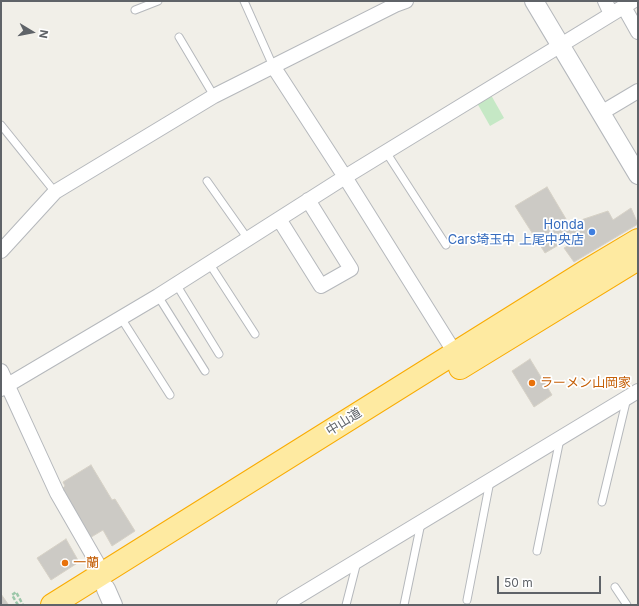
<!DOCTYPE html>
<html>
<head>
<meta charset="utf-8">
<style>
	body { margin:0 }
	#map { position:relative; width:639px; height:606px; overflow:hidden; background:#f1efe8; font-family:Inter,sans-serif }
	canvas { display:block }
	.frame { position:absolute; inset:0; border:2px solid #5f6368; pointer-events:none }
	.north { position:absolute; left:12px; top:12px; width:40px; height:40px; -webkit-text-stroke:3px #fff; paint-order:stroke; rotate:100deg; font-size:11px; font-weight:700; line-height:16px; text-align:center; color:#5f6368 }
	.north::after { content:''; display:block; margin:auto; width:14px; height:18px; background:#5f6368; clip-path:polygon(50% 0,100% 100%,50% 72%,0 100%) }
	.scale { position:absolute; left:497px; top:576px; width:104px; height:18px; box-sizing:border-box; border:2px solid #5f6368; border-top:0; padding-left:5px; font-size:12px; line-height:14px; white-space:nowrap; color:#5f6368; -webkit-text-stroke:3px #fff; paint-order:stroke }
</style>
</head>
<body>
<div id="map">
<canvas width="639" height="606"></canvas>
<div class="frame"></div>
<div class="north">N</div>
<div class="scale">50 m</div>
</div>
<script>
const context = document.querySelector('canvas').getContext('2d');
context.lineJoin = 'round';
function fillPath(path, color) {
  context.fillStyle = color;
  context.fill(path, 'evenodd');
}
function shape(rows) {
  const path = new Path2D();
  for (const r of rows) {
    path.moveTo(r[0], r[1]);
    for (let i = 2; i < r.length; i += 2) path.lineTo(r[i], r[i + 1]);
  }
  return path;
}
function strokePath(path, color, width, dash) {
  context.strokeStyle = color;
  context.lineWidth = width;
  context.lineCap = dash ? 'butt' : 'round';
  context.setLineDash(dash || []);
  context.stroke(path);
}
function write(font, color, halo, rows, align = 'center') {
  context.font = font + ' Inter,"Noto Sans JP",sans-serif';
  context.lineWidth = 3.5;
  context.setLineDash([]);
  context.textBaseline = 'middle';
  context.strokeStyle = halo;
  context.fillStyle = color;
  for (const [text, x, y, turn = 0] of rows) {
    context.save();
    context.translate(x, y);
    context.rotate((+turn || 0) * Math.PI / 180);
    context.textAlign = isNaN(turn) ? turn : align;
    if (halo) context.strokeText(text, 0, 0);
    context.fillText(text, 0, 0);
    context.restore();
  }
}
const green = shape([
	[491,95,504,118,490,126,477,103]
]);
const building = shape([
	[547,187,569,224,608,211,613,220,631,208,638,224,574,262,564,248,575,242,572,237,545,253,515,206,547,187],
	[530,359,552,395,534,407,512,371,530,359],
	[91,465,112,500,115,499,135,531,112,546,103,530,88,539,62,489,65,486,63,482,91,465],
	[66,539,79,562,51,580,37,558,66,539],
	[1,594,8,604,7,605,1,605,1,594]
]);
const path = shape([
	[18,605,12,595,16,592,23,605]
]);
const service = shape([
	[244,1,273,66],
	[135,10,158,1],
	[179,37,214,96],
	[1,125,55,192],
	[386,152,446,245],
	[207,181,248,239],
	[209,263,255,334],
	[176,284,219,354],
	[158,296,205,371],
	[121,318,170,395],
	[602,502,627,398],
	[537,551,560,439],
	[615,587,627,605],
	[467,600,490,481],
	[346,605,357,562],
	[404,605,421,523]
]);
const minor = shape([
	[605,1,611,14],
	[624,7,638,32],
	[273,66,345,177,455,353],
	[601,113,638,91],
	[279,219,321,286,351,269,308,200],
	[1,251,55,192,214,96,395,5,406,1],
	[1,371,57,493,103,573],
	[1,389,158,296,345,177,633,1],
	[284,605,638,391]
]);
const tertiary = shape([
	[534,1,638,175],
	[106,589,113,605]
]);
const trunk = shape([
	[460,368,638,259],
	[52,605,586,271,638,240]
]);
const markers = [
	[592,232,4,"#3f7fe0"],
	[532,383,4,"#e8710a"],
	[65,563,4,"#e8710a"]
];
const shopNames = [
	["Honda",584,225],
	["Cars埼玉中 上尾中央店",584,240]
];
const foodNames = [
	["ラーメン山岡家",540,383],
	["一蘭",73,563]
];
const streetNames = [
	["中山道",344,422,-32]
];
fillPath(green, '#c5e8c5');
fillPath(building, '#cccac5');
strokePath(building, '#d6d1c6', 1);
strokePath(service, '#b5b8bc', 9);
strokePath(minor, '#b5b8bc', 16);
strokePath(tertiary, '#b5b8bc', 20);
strokePath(trunk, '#f9ab00', 24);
strokePath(path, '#9cc7a9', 2.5, [4, 2]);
strokePath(service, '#fff', 7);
strokePath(minor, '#fff', 14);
strokePath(tertiary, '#fff', 18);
strokePath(trunk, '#feeaa1', 22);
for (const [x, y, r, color] of markers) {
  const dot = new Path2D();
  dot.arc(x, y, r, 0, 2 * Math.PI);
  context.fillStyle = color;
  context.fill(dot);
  strokePath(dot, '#fff', 1.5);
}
write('13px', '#366cbe', '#fff', shopNames, 'right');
write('13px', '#c56008', '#fff', foodNames, 'left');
write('13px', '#5f6368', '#fff', streetNames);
</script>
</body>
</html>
